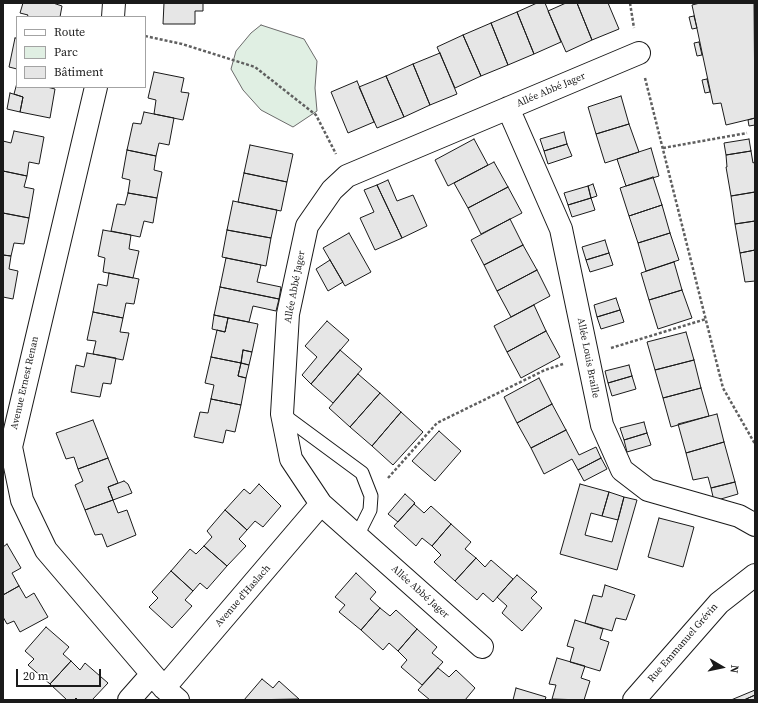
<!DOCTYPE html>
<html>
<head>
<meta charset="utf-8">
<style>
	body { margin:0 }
	#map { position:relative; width:758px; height:703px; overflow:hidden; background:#fff; font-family:"Source Serif 4",serif }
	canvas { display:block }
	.frame { position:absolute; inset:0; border:4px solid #1a1a1a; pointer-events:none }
	.legend { position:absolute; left:16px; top:16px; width:130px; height:72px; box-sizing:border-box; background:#fff; border:1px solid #a3a3a3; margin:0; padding:5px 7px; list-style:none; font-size:12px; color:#1a1a1a }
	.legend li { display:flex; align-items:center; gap:8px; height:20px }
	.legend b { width:20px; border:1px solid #a3a3a3 }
	.north { position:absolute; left:702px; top:647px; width:40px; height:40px; -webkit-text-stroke:3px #fff; paint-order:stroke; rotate:99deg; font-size:11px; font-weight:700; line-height:16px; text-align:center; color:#1a1a1a }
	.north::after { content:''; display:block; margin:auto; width:14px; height:18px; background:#1a1a1a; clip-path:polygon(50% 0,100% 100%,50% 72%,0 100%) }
	.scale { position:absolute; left:16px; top:669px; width:85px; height:18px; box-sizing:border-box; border:2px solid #1a1a1a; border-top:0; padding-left:5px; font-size:12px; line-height:14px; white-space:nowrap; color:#1a1a1a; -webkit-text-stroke:3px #fff; paint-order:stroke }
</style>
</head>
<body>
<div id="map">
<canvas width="758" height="703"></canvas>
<div class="frame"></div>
<ul class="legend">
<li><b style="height:5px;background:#fff"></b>Route</li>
<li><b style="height:11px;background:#e0efe3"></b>Parc</li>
<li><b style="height:11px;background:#e6e6e6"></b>Bâtiment</li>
</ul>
<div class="north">N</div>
<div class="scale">20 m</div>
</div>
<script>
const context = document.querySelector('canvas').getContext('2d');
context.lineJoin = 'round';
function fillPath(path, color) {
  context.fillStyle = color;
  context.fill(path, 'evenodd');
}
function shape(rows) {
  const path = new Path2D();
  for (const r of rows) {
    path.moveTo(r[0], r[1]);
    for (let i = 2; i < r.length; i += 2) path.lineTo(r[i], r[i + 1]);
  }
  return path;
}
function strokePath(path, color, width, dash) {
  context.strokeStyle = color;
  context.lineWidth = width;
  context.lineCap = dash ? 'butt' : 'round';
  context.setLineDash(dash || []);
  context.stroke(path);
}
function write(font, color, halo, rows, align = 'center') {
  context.font = font + ' "Source Serif 4",serif';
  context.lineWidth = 3;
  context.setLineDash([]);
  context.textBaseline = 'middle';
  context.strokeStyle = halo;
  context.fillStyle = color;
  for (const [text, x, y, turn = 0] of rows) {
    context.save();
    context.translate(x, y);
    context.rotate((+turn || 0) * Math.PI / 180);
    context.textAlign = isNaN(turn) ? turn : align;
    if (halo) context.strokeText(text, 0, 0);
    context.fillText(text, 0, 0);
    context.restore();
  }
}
const green = shape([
	[261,25,304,39,317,61,315,88,317,111,293,127,261,110,243,90,231,69,236,51,251,33,261,25]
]);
const building = shape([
	[23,3,53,3,62,6,60,17,27,17,28,15,20,13,23,3],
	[164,3,203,3,203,11,195,11,195,24,163,24,164,3],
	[537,3,545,3,561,42,534,54,517,12,537,3],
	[566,3,577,3,592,40,566,52,548,11,566,3],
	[577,3,608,3,619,29,592,40,577,3],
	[700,3,754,3,755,118,726,125,721,103,713,104,692,5,700,3],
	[517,12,534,54,508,65,491,23,517,12],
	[694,16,697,28,692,29,689,17,694,16],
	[491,23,508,65,481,76,463,35,491,23],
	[463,35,481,76,455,88,437,47,463,35],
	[15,38,17,38,17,69,9,67,15,38],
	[699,42,702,55,697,56,694,43,699,42],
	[440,53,457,94,430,105,413,64,440,53],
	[413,64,430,105,404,117,386,76,413,64],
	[154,72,184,78,181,92,189,93,183,120,154,114,156,100,148,98,154,72],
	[386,76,404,117,377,128,359,87,386,76],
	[707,79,710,92,705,93,702,80,707,79],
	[357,81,374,122,348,133,331,92,357,81],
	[17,83,17,87,47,87,55,89,50,118,20,112,23,97,14,94,17,83],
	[10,93,23,97,20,112,7,109,10,93],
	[621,96,629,124,596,134,588,107,621,96],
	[144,112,174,118,169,145,159,143,156,156,127,150,133,123,141,124,144,112],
	[755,118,755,125,749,126,748,120,755,118],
	[629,124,639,152,605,163,596,134,629,124],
	[14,131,44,137,39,164,29,162,27,176,3,171,3,141,11,143,14,131],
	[564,132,567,144,544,151,540,139,564,132],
	[474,139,488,165,448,186,435,160,474,139],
	[749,139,751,151,726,155,724,143,749,139],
	[567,144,572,156,548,164,544,151,567,144],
	[250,145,293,154,287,182,244,173,250,145],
	[651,148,659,176,626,186,617,159,651,148],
	[127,150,156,156,154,170,162,172,157,198,128,193,130,180,122,178,127,150],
	[751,151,753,163,755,162,755,192,731,196,726,167,727,167,726,155,751,151],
	[494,162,508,187,468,208,454,183,494,162],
	[3,171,27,176,24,187,34,189,29,218,3,213,3,171],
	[244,173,287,182,281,211,238,202,244,173],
	[653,177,662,205,629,216,620,188,653,177],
	[388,180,397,201,413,195,427,226,402,238,377,185,388,180],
	[593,184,597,196,591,198,588,186,593,184],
	[377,185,402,238,375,250,360,218,374,212,364,190,377,185],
	[588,186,591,198,568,205,564,193,588,186],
	[508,187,522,213,481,234,468,208,508,187],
	[755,192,755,221,735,224,731,196,755,192],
	[128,193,157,198,153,223,144,221,140,237,111,231,117,204,125,205,128,193],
	[591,198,595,210,572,217,568,205,591,198],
	[233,201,277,210,271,238,227,230,233,201],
	[662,205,670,233,638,243,629,216,662,205],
	[3,213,29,218,24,244,14,243,11,256,3,255,3,213],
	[510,219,523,245,484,265,471,240,510,219],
	[755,221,755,250,740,253,735,224,755,221],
	[103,230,131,235,129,249,139,251,133,278,103,272,105,258,98,256,103,230],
	[227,230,271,238,266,266,222,257,227,230],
	[349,233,371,272,345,286,323,248,349,233],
	[670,233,679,260,646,271,638,243,670,233],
	[605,240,609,253,586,260,582,247,605,240],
	[523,245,537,270,497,291,484,265,523,245],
	[755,250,755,281,745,282,740,253,755,250],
	[609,253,613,265,590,272,586,260,609,253],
	[3,255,11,256,9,269,18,271,13,299,3,297,3,255],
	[226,258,261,265,257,282,281,287,279,299,220,287,226,258],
	[330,260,343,282,328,291,316,269,330,260],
	[674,262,682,290,649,300,641,273,674,262],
	[537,270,550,296,511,317,497,291,537,270],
	[109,273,139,279,134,304,126,303,123,318,93,312,98,284,107,286,109,273],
	[220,287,279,299,276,311,253,306,249,322,214,315,220,287],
	[682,290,692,318,658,329,649,300,682,290],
	[616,298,620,310,597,317,594,305,616,298],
	[534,305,546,331,507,352,494,326,534,305],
	[620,310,624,322,601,329,597,317,620,310],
	[93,312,123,318,120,332,129,333,123,360,93,354,96,341,87,340,93,312],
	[214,315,228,318,225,332,212,329,214,315],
	[228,318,258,324,252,352,243,350,241,363,211,357,217,330,225,332,228,318],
	[327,321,349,340,311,384,302,375,317,357,305,346,327,321],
	[546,331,560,357,521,378,507,352,546,331],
	[686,332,694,360,655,370,647,342,686,332],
	[243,350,252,352,249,365,241,363,243,350],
	[340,350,362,369,333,403,311,384,340,350],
	[87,353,116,358,111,384,103,383,100,397,71,392,76,365,84,367,87,353],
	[211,357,241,363,238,376,246,378,241,405,211,399,214,385,205,383,211,357],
	[694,360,701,388,663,398,655,370,694,360],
	[241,363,249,365,246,378,238,376,241,363],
	[629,365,632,376,608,383,605,371,629,365],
	[358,374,380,393,350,427,329,408,358,374],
	[632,376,636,389,612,396,608,383,632,376],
	[539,378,552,404,517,423,504,397,539,378],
	[701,388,709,416,671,427,663,398,701,388],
	[380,393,401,412,372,446,350,427,380,393],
	[211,399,241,405,235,432,226,430,223,443,194,437,200,412,208,413,211,399],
	[552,404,566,430,531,448,517,423,552,404],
	[401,412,423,432,393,465,372,446,401,412],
	[717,414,724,442,686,453,678,424,717,414],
	[93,420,108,458,78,469,74,457,66,459,56,433,93,420],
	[644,422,647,433,624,440,620,428,644,422],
	[566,430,579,455,596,447,601,458,578,470,572,459,544,474,531,448,566,430],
	[439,431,461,451,435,481,412,461,439,431],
	[647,433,651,445,627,452,624,440,647,433],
	[724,442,735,482,711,488,708,477,693,480,686,453,724,442],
	[108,458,118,483,108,487,113,500,85,510,75,485,83,481,78,469,108,458],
	[601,458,607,469,584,481,578,470,601,458],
	[124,481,128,484,132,493,113,500,108,487,124,481],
	[735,482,738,494,714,501,711,488,735,482],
	[259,484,281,506,263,527,255,521,247,530,225,510,244,489,250,494,259,484],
	[580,484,609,492,602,516,591,513,585,535,612,542,624,497,637,500,617,570,560,554,580,484],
	[609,492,624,497,618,520,602,516,609,492],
	[405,494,415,503,398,522,388,514,405,494],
	[113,500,118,513,127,510,136,535,107,547,102,534,95,535,85,510,113,500],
	[414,504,424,513,431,506,451,524,432,546,422,538,416,546,394,526,414,504],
	[225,510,247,530,239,539,246,546,227,566,204,546,212,537,207,531,225,510],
	[659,518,694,527,683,567,648,557,659,518],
	[451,524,471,542,465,549,476,558,455,581,434,562,441,555,432,546,451,524],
	[7,544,21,568,12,573,19,586,3,595,3,547,7,544],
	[204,546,227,566,207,589,200,583,193,591,171,571,190,549,196,554,204,546],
	[476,558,485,567,491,560,513,579,493,602,483,593,477,600,455,581,476,558],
	[171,571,193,591,185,600,192,606,172,628,149,607,158,598,152,592,171,571],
	[356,573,376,592,370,599,380,608,361,630,339,612,345,605,335,597,356,573],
	[517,575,537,592,531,598,542,608,522,631,502,613,507,606,497,597,517,575],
	[605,585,635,595,626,620,616,618,612,631,585,623,593,595,602,597,605,585],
	[19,586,26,598,34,593,48,617,20,632,14,621,7,624,3,617,3,595,19,586],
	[380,608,390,616,396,610,417,629,398,651,389,643,383,650,361,630,380,608],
	[575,620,603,629,600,639,609,642,600,671,570,662,574,648,567,646,575,620],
	[46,627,69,647,63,654,71,661,50,684,28,665,34,659,25,651,46,627],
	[417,629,437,647,432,653,443,662,422,685,401,667,407,660,398,651,417,629],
	[557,658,585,666,581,678,590,681,584,700,552,699,556,685,549,684,557,658],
	[71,661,80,670,85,663,108,683,92,700,78,700,76,698,74,700,67,700,50,684,71,661],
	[438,668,449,677,456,670,475,688,465,700,430,700,418,690,438,668],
	[262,679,273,688,279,681,299,699,244,700,262,679],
	[516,688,546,697,545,700,513,700,516,688],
	[755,690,755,695,744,700,731,700,755,690],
	[755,695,755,700,744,700,755,695]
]);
const path = shape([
	[630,3,634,28],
	[145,36,182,44,255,67,316,115,336,154],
	[645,78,723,388,755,444],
	[663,148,747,133],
	[611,348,706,319],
	[388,478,437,423,545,370,563,364]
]);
const lane = shape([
	[282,414,362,473,371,496,370,510,357,536]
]);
const street = shape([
	[113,17,114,3],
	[96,87,11,447,22,500,46,550,164,688,178,700],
	[508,108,561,229,602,425,622,470,648,490,739,516,755,525],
	[482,647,321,504,291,459,282,414,288,314,307,226,332,190,347,176,639,53],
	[164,688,321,504],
	[129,700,152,674],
	[634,700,719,603,755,575]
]);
const streetNames = [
	["Allée Abbé Jager",551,90,-23],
	["Allée Abbé Jager",295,287,-79],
	["Allée Louis Braille",588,358,79],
	["Avenue Ernest Renan",25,383,-77],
	["Allée Abbé Jager",420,592,42],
	["Avenue d'Haslach",243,596,-49],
	["Rue Emmanuel Grévin",683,643,-49]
];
fillPath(green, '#e0efe3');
strokePath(green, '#6a6a6a', 1);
fillPath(building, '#e6e6e6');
strokePath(building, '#1a1a1a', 1);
strokePath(lane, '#1a1a1a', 15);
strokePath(street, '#1a1a1a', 24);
strokePath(path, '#5f5f5f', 2.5, [3, 2]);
strokePath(lane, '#fff', 13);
strokePath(street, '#fff', 22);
write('10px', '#1a1a1a', '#fff', streetNames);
</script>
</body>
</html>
